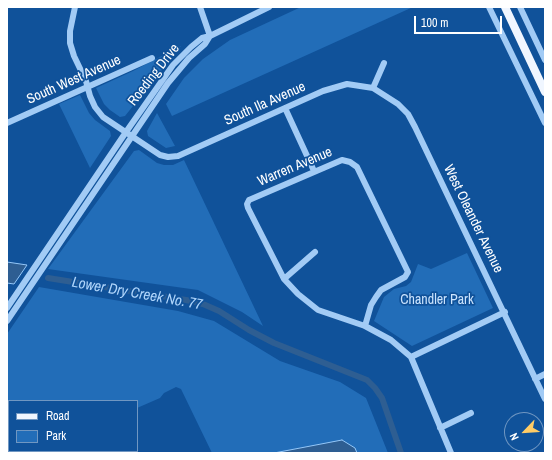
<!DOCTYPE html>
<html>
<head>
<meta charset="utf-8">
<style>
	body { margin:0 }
	#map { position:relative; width:552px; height:460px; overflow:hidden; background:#10529a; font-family:"Archivo Narrow",sans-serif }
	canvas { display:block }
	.frame { position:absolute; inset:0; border:8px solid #fff; pointer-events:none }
	.legend { position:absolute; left:8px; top:400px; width:130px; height:52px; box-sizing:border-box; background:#10529a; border:1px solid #7097c2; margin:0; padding:5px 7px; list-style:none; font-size:12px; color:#fff }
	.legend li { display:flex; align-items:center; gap:8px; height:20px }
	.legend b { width:20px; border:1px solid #7097c2 }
	.north { position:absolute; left:504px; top:412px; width:40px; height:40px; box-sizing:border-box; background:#10529a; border:1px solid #7097c2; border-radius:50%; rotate:245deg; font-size:11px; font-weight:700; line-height:16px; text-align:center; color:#fff }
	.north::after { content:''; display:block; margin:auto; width:14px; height:18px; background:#fc6; clip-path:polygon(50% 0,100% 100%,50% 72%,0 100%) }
	.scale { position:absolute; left:414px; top:16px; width:88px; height:18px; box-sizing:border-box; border:2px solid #fff; border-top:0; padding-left:5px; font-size:12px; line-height:14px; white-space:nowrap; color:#fff; -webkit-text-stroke:3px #10529a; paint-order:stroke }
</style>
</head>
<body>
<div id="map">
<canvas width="552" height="460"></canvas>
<div class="frame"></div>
<ul class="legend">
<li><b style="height:5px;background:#f0f6ff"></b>Road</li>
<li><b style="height:11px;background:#226db8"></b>Park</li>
</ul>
<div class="north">N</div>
<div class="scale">100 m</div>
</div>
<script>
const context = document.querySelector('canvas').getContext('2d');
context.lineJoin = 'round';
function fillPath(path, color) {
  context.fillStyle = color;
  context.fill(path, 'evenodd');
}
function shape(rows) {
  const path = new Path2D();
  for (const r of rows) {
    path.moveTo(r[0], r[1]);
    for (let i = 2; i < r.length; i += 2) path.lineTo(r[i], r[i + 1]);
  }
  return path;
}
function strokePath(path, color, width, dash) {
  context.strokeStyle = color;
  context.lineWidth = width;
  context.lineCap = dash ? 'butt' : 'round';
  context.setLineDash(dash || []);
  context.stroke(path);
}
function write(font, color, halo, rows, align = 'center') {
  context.font = font + ' "Archivo Narrow",sans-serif';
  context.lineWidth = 3.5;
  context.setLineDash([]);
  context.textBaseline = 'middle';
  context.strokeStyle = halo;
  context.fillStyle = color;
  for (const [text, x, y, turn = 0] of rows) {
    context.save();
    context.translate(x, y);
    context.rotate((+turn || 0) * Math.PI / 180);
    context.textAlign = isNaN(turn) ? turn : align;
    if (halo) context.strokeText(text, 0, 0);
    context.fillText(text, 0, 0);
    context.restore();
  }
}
const green = shape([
	[301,7,413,7,172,116,166,104,184,78,203,59,230,40],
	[181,46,125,116,120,117,110,110,104,104,96,88,133,71],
	[80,95,89,113,95,120,110,131,111,136,90,168,59,104],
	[157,113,175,146,166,148,148,136,147,131],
	[139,150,157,163,164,165,173,165,184,160,263,326,242,312,198,290,48,269,134,151],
	[467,253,493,308,412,346,374,321,384,297,394,289,406,286,411,282,418,264,431,269],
	[39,287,178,311,214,321,280,361,340,382,366,398,388,453,212,453,181,389,176,387,164,393,160,398,137,408,137,401,9,401,9,451,128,451,129,453,7,453,7,334]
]);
const water = shape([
	[7,262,27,265,14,284,7,283,7,262],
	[342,440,355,448,357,453,274,453,342,440]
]);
const canal = shape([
	[48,278,186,300,203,304,219,311,249,330,274,343,367,380,375,388,382,398,401,453]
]);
const minor = shape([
	[75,7,70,31,70,43,74,56,86,81,90,96,95,107,103,117,160,155,168,157,178,156,323,91,347,84,373,88,398,104,408,114,415,127,545,399],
	[200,7,210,36],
	[489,7,545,123],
	[520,7,545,60],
	[373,88,384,63],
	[285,108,314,171],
	[7,123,152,58],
	[284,279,315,252],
	[7,308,126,132,173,65,191,47,202,38,210,36,269,7],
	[7,321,168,83,189,58,205,44,210,36],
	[365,326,371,305,376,297,381,290,405,277,408,272,357,167,350,162,342,160,249,200,247,204,248,208,284,279,298,294,318,310,365,326,391,340,411,357,451,453],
	[411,357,505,312],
	[535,379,545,374],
	[440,428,471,413]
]);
const major = shape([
	[505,7,545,92]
]);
const streetNames = [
	["Roeding Drive",154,75,-52],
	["South West Avenue",74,80,-24],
	["South Ila Avenue",265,104,-24],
	["Warren Avenue",295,167,-23],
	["West Oleander Avenue",473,219,64]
];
const parkNames = [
	["Chandler Park",437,300]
];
const waterNames = [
	["Lower Dry Creek No. 77",137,294,10]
];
fillPath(green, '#226db8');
fillPath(water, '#2e5e92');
strokePath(water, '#94c7f8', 1);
strokePath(canal, '#2e5e92', 6);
strokePath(minor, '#a2cbf5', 6);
strokePath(major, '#f0f6ff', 8);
write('14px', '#fff', '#10529a', streetNames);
write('14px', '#cbe4fe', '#10529a', parkNames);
write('italic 15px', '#afd5fb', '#10529a', waterNames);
</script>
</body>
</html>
